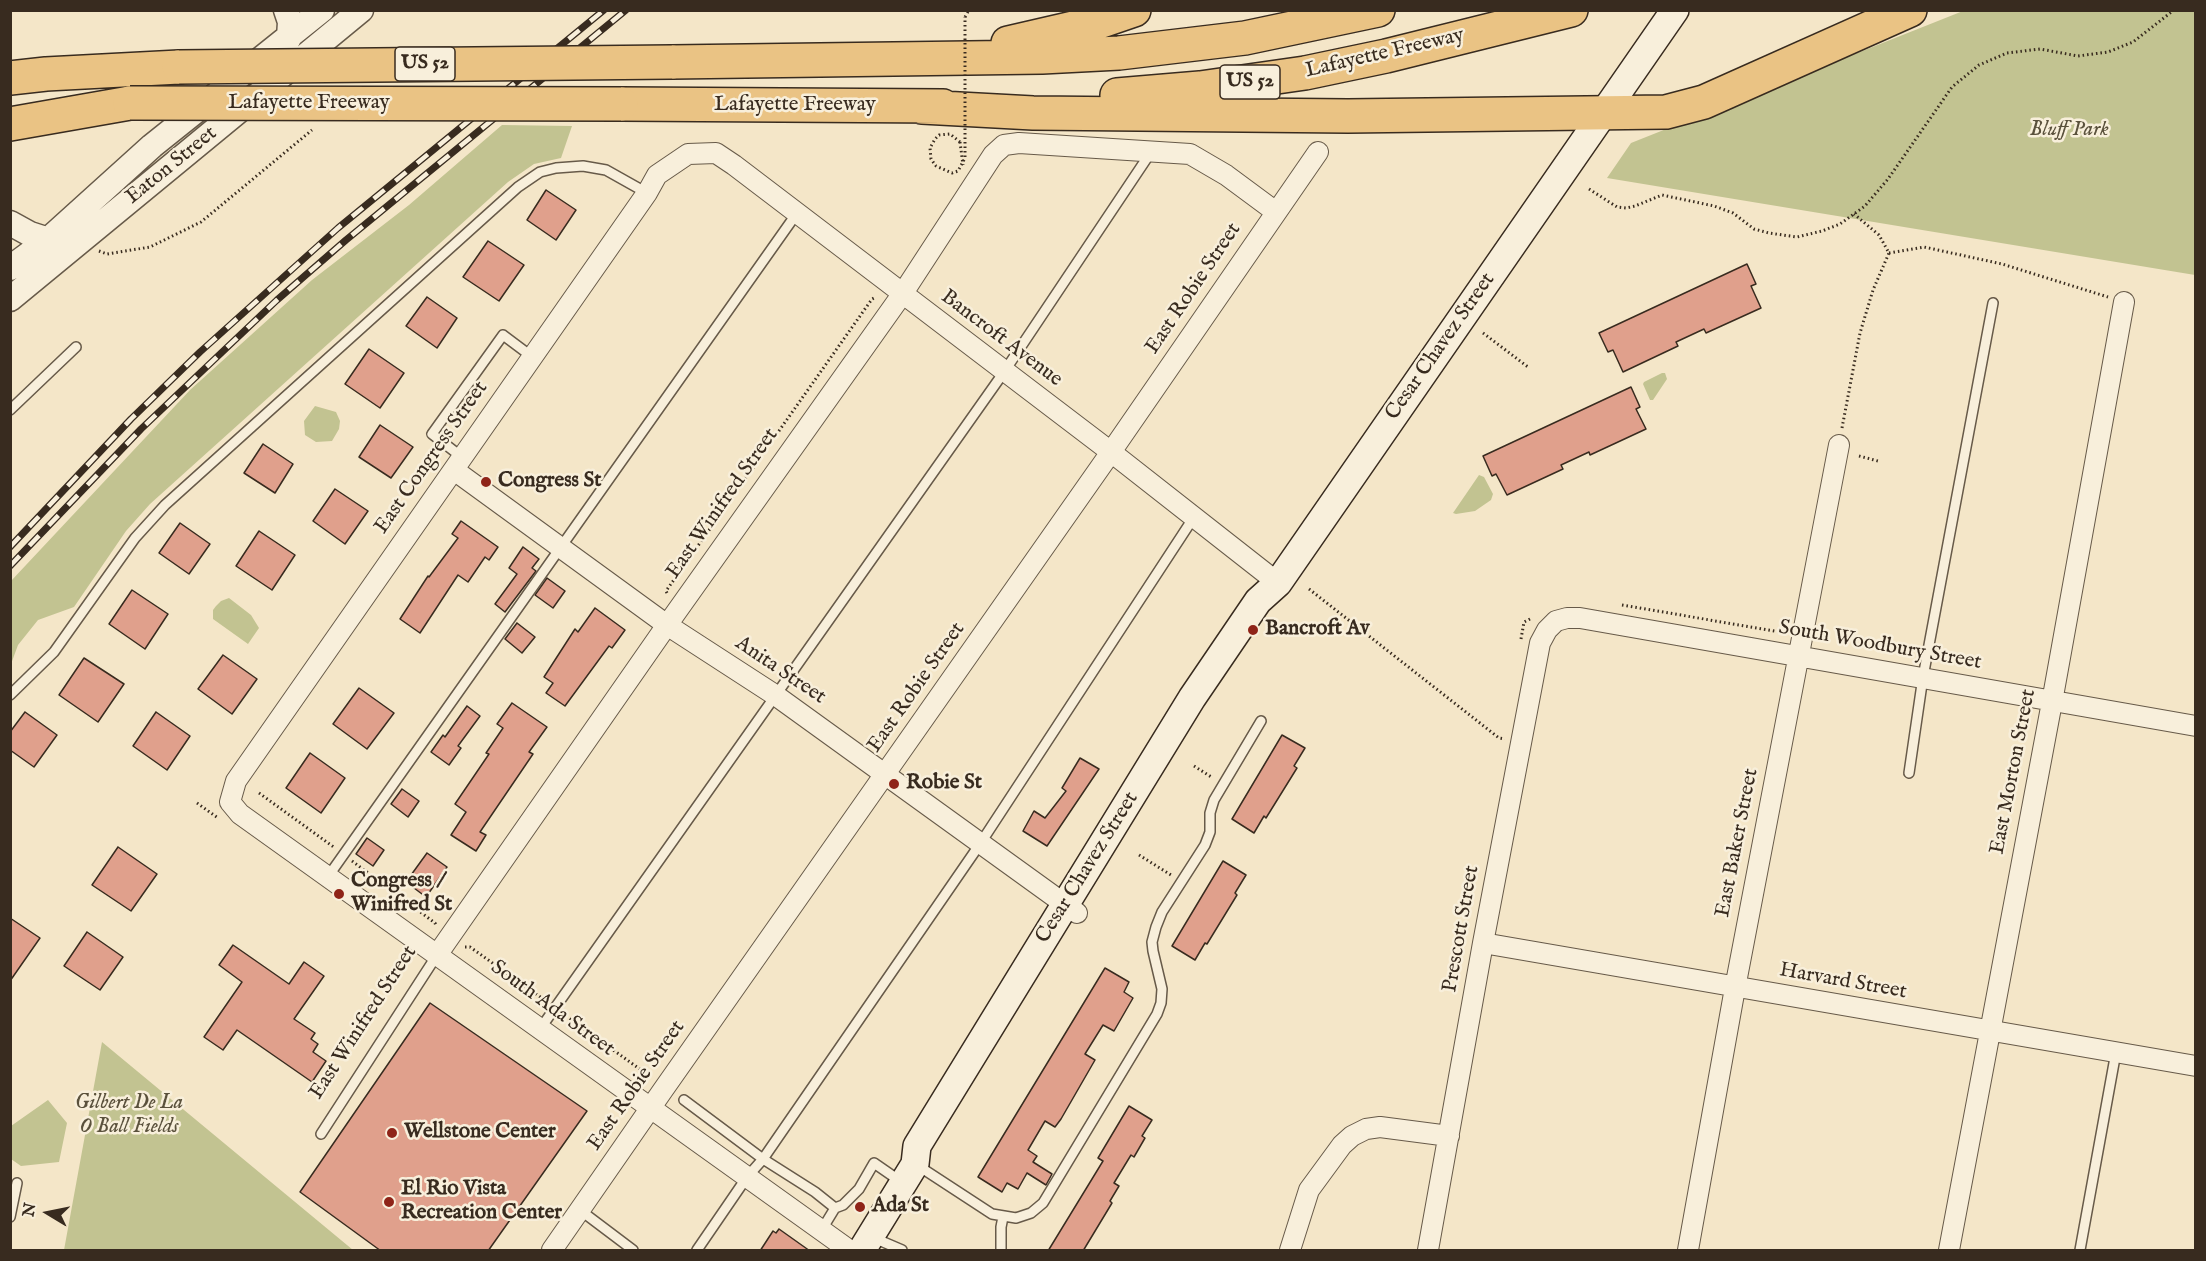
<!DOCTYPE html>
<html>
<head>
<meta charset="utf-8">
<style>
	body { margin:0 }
	#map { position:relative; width:2206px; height:1261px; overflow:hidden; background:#f4e6c8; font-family:"IM FELL English",serif }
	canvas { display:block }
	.frame { position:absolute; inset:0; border:12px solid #382b1f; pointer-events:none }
	.north { position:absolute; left:18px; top:1183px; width:60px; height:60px; -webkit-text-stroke:4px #f8efdb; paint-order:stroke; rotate:280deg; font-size:16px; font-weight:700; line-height:24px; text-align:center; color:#382b1f }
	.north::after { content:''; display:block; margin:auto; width:21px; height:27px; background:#382b1f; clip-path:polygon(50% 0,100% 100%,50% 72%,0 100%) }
</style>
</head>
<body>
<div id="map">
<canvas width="2206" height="1261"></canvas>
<div class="frame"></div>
<div class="north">N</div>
</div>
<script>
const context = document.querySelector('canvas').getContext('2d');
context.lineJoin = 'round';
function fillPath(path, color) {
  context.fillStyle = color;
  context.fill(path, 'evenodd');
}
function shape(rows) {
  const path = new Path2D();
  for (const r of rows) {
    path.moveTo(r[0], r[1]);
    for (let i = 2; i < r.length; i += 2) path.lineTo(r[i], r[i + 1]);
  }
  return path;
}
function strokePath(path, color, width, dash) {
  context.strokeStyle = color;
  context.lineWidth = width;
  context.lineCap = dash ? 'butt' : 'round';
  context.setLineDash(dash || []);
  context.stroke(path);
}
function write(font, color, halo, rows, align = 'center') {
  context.font = font + ' "IM FELL English",serif';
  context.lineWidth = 5;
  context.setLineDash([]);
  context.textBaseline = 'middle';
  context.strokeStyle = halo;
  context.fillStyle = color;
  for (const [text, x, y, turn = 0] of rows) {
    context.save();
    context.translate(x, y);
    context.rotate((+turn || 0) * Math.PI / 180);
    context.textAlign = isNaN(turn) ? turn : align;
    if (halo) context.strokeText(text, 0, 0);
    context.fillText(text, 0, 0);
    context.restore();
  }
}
const green = shape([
	[1963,11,2195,11,2195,275,1607,178,1631,143],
	[502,125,572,126,561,158,534,164,508,182,150,504,126,531,74,607,38,620,18,645,11,664,11,581,190,390,312,280,409,205],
	[1662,373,1665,373,1667,379,1653,400,1650,400,1643,384,1644,382],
	[315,406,336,412,340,421,339,429,332,441,316,442,305,435,304,421],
	[1479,475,1484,477,1493,494,1491,500,1475,511,1456,514,1453,513],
	[229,598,251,615,259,628,248,644,213,619,213,610,216,606,221,601],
	[102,1042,353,1250,64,1250],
	[48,1100,67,1123,59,1162,21,1166,11,1159,11,1126]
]);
const building = shape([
	[546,190,576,210,556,240,527,220,546,190],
	[488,241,524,265,499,301,463,277,488,241],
	[1747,264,1756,284,1751,286,1761,308,1706,333,1704,329,1676,342,1678,346,1623,372,1613,350,1608,352,1599,333,1747,264],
	[427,297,457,318,437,348,406,326,427,297],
	[369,349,404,373,380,408,345,384,369,349],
	[1631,387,1640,407,1636,409,1646,429,1590,455,1589,452,1561,465,1563,469,1507,495,1496,474,1492,476,1483,456,1631,387],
	[380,425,413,447,391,478,359,457,380,425],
	[263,444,293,464,275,493,244,473,263,444],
	[335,489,368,511,345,544,313,521,335,489],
	[461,521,498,547,489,560,485,557,468,582,458,575,420,633,400,619,428,576,429,577,458,538,452,534,461,521],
	[180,523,210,544,189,574,159,553,180,523],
	[259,531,295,555,272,590,236,566,259,531],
	[523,547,539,559,532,568,536,571,505,612,495,604,517,574,509,568,523,547],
	[547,578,565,591,553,608,535,595,547,578],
	[132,590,168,614,145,649,109,624,132,590],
	[595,608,625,630,612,648,609,646,565,706,546,693,553,683,544,677,575,629,578,632,595,608],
	[517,623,535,637,522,653,505,639,517,623],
	[223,655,257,679,232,714,198,689,223,655],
	[84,658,124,684,98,722,59,695,84,658],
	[359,688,394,713,367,749,333,724,359,688],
	[512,703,547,727,529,752,533,754,480,832,486,835,476,851,451,835,466,812,455,804,489,754,486,753,503,728,497,724,512,703],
	[467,706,480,716,458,746,461,748,449,765,431,752,443,735,445,737,467,706],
	[25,712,57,735,34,767,10,750,10,732,25,712],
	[156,712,190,736,167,770,133,746,156,712],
	[1282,735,1305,748,1294,766,1297,768,1266,818,1264,816,1254,833,1232,819,1282,735],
	[310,753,345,778,321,813,286,788,310,753],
	[1080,758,1099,769,1047,846,1023,831,1034,811,1045,818,1066,791,1062,788,1080,758],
	[402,789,419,801,408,817,391,804,402,789],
	[367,838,384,850,373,866,356,854,367,838],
	[118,847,157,874,131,911,92,885,118,847],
	[427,853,447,867,426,897,406,882,427,853],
	[1223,861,1246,875,1235,893,1237,895,1207,944,1205,943,1195,960,1172,946,1223,861],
	[10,918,40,938,10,981,10,918],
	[87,932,123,957,100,990,64,966,87,932],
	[233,945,289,984,304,962,324,976,294,1019,315,1033,311,1039,318,1044,313,1052,326,1061,312,1082,237,1030,223,1050,204,1037,242,982,219,965,233,945],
	[1105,968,1129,982,1124,992,1133,998,1114,1031,1103,1025,1085,1054,1095,1060,1061,1119,1055,1127,1045,1121,1028,1150,1037,1156,1033,1162,1052,1174,1046,1185,1027,1173,1018,1189,1007,1183,1002,1192,978,1177,1105,968],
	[430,1003,587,1111,488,1251,381,1251,300,1192,430,1003],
	[1129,1106,1152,1120,1142,1136,1145,1138,1134,1157,1131,1155,1114,1183,1119,1186,1110,1201,1112,1203,1083,1251,1048,1251,1103,1161,1098,1158,1129,1106],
	[779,1229,810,1251,760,1251,773,1231,776,1233,779,1229]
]);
const path = shape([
	[965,17,969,10],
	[960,142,963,165],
	[1589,189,1617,207,1626,208,1635,206,1662,195,1714,206,1733,213,1754,229,1769,233,1797,237,1822,231,1840,224,1865,206,1888,179,1952,87,1979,65,2007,53,2040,49,2078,56,2108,52,2133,42,2174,10],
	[99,251,107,254,150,247,201,222,312,130],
	[1889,253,1924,247,2002,264,2108,297],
	[1483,333,1528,367],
	[1842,428,1860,333,1873,290,1889,253,1879,235,1854,214],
	[1859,456,1878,461],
	[1309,589,1499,738,1505,739],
	[667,593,666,591,872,299,876,297],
	[1622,605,1786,633],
	[1521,639,1524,622,1532,618],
	[1194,766,1213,778],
	[259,793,335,848],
	[197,803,218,818],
	[1139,855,1171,875],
	[352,861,435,923,436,926],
	[465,947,470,947,546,1001],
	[566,1016,648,1075,649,1078]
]);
const service = shape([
	[10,410,76,347],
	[463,458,432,434,503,335,531,356],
	[10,695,54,652,135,538,165,505,518,187,540,172,556,168,583,166,606,170,647,193],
	[1909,773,1923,677,1993,303],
	[327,878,797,213],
	[540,1029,1004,372,1151,152],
	[684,1100,763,1159,815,1192,835,1208,843,1205,859,1189,874,1163,900,1181],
	[321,1134,437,955],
	[917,1165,992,1214,1016,1218,1031,1213,1043,1203,1157,1014,1161,1003,1162,989,1153,951,1152,942,1156,927,1162,912,1205,845,1210,832,1210,813,1214,800,1261,721],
	[580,1210,633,1250],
	[10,1217,17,1183],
	[821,1231,835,1208],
	[874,1238,902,1250],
	[697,1250,747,1177,763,1159,980,844,1194,517],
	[1001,1250,1001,1227,1003,1217],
	[2080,1250,2116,1052]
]);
const minor = shape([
	[454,470,667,625,775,695,1077,913],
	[1483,943,2196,1066],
	[437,955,660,635,903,293,993,155,1004,145,1019,143,1190,154,1226,175,1276,212],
	[552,1250,663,1090,1111,452,1318,152],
	[849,1250,240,814,230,802,236,781,647,193,657,175,688,154,716,153,734,165,1111,452,1278,583],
	[1290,1250,1309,1190,1342,1145,1352,1136,1366,1129,1380,1127,1449,1136],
	[1428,1250,1483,943,1540,643,1547,630,1556,621,1567,618,1580,618,2196,726],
	[1688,1250,1735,988,1839,445],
	[1949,1250,2052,702,2124,302]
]);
const tertiary = shape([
	[283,47,289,38,290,22,286,10],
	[10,223,30,234,58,243],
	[10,268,48,240,152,146,322,10],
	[10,299,361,10]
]);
const secondary = shape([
	[862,1250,915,1164,917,1146,1192,698,1258,601,1278,583,1675,10]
]);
const motorway = shape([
	[1008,43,1099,22,1134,10],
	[672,62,1042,57,1119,53,1245,38,1378,10],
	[10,78,46,74,179,67],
	[1117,95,1200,88,1305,73,1386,56,1571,10],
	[621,104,943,106],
	[922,107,1033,113,1348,116,1666,112,1704,102,1910,10],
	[10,124,130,103]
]);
const rail = shape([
	[10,547,131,419,200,352,338,228,604,10],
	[10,566,141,429,277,300,346,240,626,10]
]);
const pathBridge = shape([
	[960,142,950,134,939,135,935,139,930,148,931,159,936,166,952,173,958,171,965,158,965,17]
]);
const motorwayBridge = shape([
	[179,67,672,62],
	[130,103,621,104]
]);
const markers = [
	[486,482,6,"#8f2418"],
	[1253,630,6,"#8f2418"],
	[894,784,6,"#8f2418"],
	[339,894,6,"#8f2418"],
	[392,1133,6,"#8f2418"],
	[389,1202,6,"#8f2418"],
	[860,1207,6,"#8f2418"]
];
const shields = [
	[425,64,60],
	[1250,82,60]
];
const shieldNames = [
	["US 52",425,64],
	["US 52",1250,82]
];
const streetNames = [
	["Lafayette Freeway",1385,54,-13],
	["Lafayette Freeway",309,104],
	["Lafayette Freeway",795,106],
	["Eaton Street",172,166,-39],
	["East Robie Street",1194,289,-56],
	["Bancroft Avenue",1001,339,37],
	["Cesar Chavez Street",1441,347,-55],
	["East Congress Street",432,458,-55],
	["East Winifred Street",723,504,-55],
	["South Woodbury Street",1880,646,10],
	["Anita Street",780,671,34],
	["East Robie Street",917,688,-55],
	["East Morton Street",2014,772,-79],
	["East Baker Street",1738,843,-79],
	["Cesar Chavez Street",1088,868,-58],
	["Prescott Street",1462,929,-80],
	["Harvard Street",1843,982,10],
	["South Ada Street",552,1009,36],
	["East Winifred Street",364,1023,-57],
	["East Robie Street",637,1086,-55]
];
const parkNames = [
	["Bluff Park",2069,131],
	["Gilbert De La",129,1104],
	["O Ball Fields",129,1128]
];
const poiNames = [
	["Congress St",498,482],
	["Bancroft Av",1265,630],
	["Robie St",906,784],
	["Congress /",351,882],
	["Winifred St",351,906],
	["Wellstone Center",404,1133],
	["El Rio Vista",401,1190],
	["Recreation Center",401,1214],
	["Ada St",872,1207]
];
fillPath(green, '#c2c391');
fillPath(building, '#e0a08c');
strokePath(building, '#382b1f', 1.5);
strokePath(service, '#675a49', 12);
strokePath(minor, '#675a49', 22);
strokePath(tertiary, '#675a49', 27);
strokePath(secondary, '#382b1f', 30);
strokePath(motorway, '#382b1f', 36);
strokePath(path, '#382b1f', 3, [1.5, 3]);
strokePath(service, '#f8efdb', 9);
strokePath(minor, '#f8efdb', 20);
strokePath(tertiary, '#f8efdb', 24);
strokePath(secondary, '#f8efdb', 27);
strokePath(motorway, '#eac384', 33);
strokePath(rail, '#382b1f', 7);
strokePath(rail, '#f8efdb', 4.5, [14]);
strokePath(motorwayBridge, '#382b1f', 36, []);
strokePath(pathBridge, '#382b1f', 3, [1.5, 3]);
strokePath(motorwayBridge, '#eac384', 33);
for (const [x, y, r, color] of markers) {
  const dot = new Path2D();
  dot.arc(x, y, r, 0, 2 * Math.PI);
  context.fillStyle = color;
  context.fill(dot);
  strokePath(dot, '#f8efdb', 2);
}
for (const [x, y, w] of shields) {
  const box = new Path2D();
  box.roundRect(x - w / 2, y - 17, w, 34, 4.5);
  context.fillStyle = '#f8efdb';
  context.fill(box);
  strokePath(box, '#382b1f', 1.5);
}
write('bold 20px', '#382b1f', null, shieldNames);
write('21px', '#382b1f', '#f8efdb', streetNames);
write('italic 21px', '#5a513c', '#f8efdb', parkNames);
write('bold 21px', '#382b1f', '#f8efdb', poiNames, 'left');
</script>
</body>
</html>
